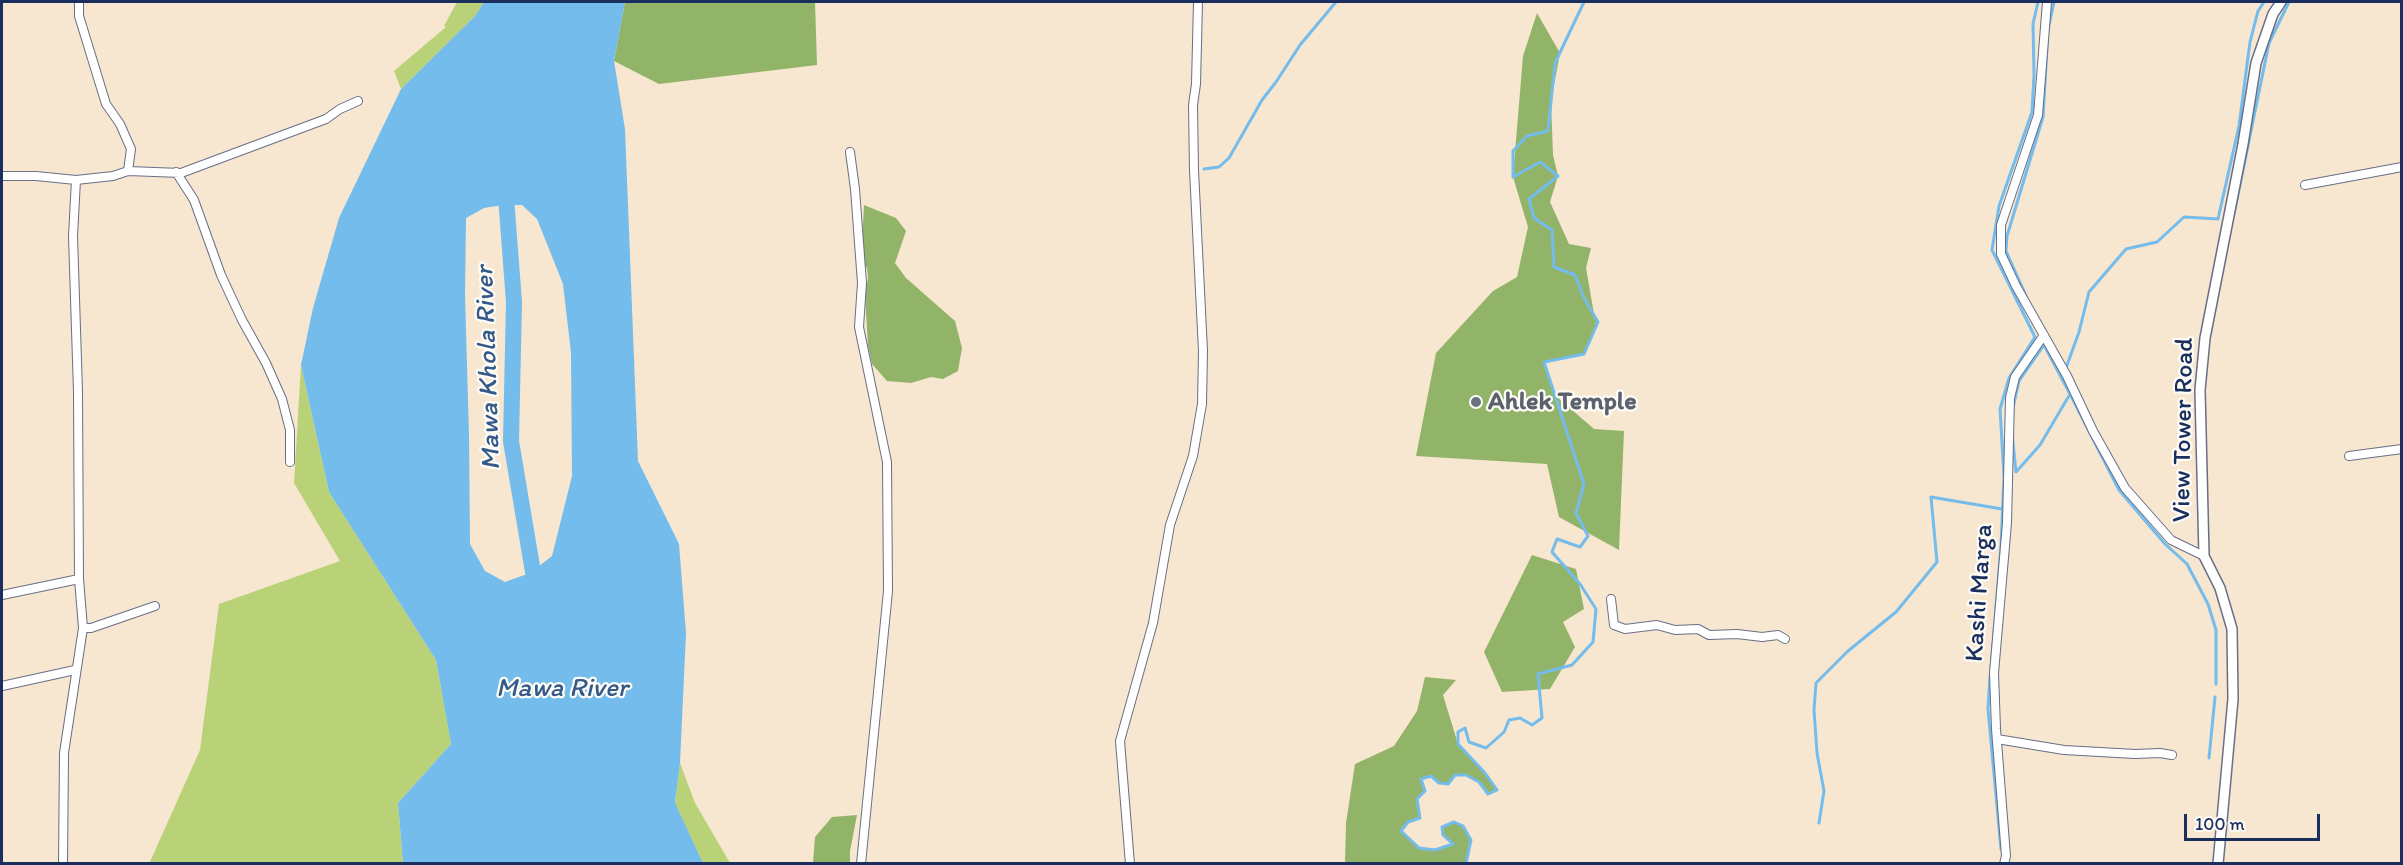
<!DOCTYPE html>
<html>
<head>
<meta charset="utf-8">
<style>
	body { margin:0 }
	#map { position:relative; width:2403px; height:865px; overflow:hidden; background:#f7e6d0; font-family:Itim,sans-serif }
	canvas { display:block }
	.frame { position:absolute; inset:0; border:3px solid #1b2f5e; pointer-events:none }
	.scale { position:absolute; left:2184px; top:814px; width:136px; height:27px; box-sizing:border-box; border:3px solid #1b2f5e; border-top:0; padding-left:8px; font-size:18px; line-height:21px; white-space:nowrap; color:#1b2f5e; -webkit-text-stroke:4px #fdfcf7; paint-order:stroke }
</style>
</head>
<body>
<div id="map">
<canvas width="2403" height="865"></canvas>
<div class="frame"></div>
<div class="scale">100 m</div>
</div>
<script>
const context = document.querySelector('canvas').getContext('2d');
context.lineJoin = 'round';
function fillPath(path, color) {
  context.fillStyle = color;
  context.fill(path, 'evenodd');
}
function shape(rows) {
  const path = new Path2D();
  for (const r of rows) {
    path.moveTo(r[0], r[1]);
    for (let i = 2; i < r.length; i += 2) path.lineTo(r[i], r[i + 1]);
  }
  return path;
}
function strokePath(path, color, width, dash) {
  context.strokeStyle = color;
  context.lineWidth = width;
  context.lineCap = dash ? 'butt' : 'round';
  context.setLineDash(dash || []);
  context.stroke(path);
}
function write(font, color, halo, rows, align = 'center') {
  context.font = font + ' Itim,sans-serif';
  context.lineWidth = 4.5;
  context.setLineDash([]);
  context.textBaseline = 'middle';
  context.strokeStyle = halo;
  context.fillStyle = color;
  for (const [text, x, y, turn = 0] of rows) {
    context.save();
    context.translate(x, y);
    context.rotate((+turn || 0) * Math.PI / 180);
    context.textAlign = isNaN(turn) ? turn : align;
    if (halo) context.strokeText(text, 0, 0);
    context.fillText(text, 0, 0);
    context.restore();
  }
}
const green = shape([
	[457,2,484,2,475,16,401,89,394,71,446,27,444,26],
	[301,365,329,492,436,660,451,744,398,803,403,863,149,864,200,750,219,604,340,561,294,483],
	[680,763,695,803,730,863,703,863,675,804]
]);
const forest = shape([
	[625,2,815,2,817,65,659,84,614,61],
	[1537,13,1560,53,1551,101,1553,155,1558,176,1550,202,1569,244,1591,248,1586,268,1594,314,1598,322,1584,354,1545,362,1556,396,1594,429,1624,431,1619,550,1559,517,1547,464,1416,456,1436,353,1493,291,1517,277,1528,227,1513,177,1523,56],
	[864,205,896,218,906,231,895,263,906,278,955,321,962,348,958,371,943,379,931,377,911,383,887,381,872,364,868,346,865,295,868,278,867,268,861,261],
	[1532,555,1576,569,1584,609,1563,622,1575,647,1550,689,1502,692,1484,652],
	[1425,677,1456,680,1443,695,1458,744,1485,773,1497,790,1488,794,1479,782,1466,775,1455,775,1448,784,1439,783,1431,776,1421,779,1425,791,1417,799,1420,818,1408,822,1402,832,1419,848,1435,850,1453,844,1443,835,1442,827,1454,822,1463,826,1471,840,1466,863,1345,863,1346,823,1355,764,1394,746,1417,711],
	[857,815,850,851,850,863,813,863,815,837,832,817]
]);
const water = shape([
	[484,2,625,2,614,61,625,129,638,461,679,544,686,633,680,763,675,803,703,863,403,863,398,803,451,744,436,660,329,492,301,365,313,308,339,218,401,89,475,16],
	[503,205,522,205,537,219,563,284,571,353,572,476,552,556,530,573,505,582,485,571,470,544,469,434,465,295,466,218,484,208]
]);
const stream = shape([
	[1204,169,1219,167,1229,158,1262,100,1276,82,1300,45,1336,2],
	[2234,214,2269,43,2289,2],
	[2027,298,2006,251,2007,236,2043,117,2048,30,2054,2],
	[2044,345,2070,394,2040,445,2016,472,2012,433,2013,408,2019,381,2044,345],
	[2066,368,2079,332,2089,292,2126,249,2157,242,2184,217,2218,219,2239,126,2250,42,2258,11,2264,2],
	[2070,394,2119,490,2165,544,2187,564,2208,604,2216,630,2216,684],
	[1991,668,2001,546,2004,476,2000,409,2009,378,2035,337,1992,250,1999,206,2032,112,2034,75,2033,24,2038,2],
	[1990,676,1988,709,2001,849],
	[2209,758,2215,697],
	[1819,823,1824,791,1817,753,1814,710,1816,683,1848,651,1896,612,1937,562,1931,497,2002,509],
	[1466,864,1471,840,1463,826,1454,822,1442,827,1443,835,1453,844,1435,850,1419,848,1401,831,1408,822,1420,818,1417,799,1425,791,1421,779,1431,776,1439,783,1448,784,1455,775,1466,775,1479,782,1488,794,1497,790,1485,773,1458,744,1458,732,1465,728,1469,742,1486,748,1504,732,1509,720,1520,718,1532,725,1542,718,1538,674,1572,665,1593,642,1596,609,1580,584,1552,552,1557,539,1580,547,1588,536,1576,513,1584,484,1544,362,1584,354,1598,322,1584,298,1575,275,1554,267,1552,230,1534,218,1529,199,1558,176,1540,162,1513,177,1513,151,1527,136,1548,131,1555,63,1584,2]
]);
const river = shape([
	[505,184,514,302,511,441,536,590]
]);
const minor = shape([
	[2047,2,2038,115,2001,225,2001,254,2016,286,2067,376,2093,431,2125,488,2171,540,2204,556],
	[850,152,855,189,862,283,859,327,887,462,888,591,861,864],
	[128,171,181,173,326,119,340,109,358,101],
	[176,172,194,200,221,275,242,320,266,363,282,399,290,430,290,462],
	[2,176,36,176,76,180,113,176,128,171,131,149,120,124,106,104,79,16,79,2],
	[2305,185,2402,167],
	[2349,456,2402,449],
	[2,595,79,579],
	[1611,599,1614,625,1625,629,1657,625,1675,630,1698,629,1709,635,1737,634,1762,637,1778,635,1785,639],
	[83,628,91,628,155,606],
	[2,686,75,670],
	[1997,739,2064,750,2135,754,2160,753,2172,755],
	[63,864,64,753,83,628,79,579,78,392,73,236,76,180],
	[1130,864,1120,741,1153,623,1170,525,1193,456,1202,404,1203,351,1194,170,1193,105,1196,84,1198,2],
	[2004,864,2006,856,1996,729,1994,673,2007,523,2010,398,2015,377,2044,335]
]);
const tertiary = shape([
	[2218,864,2233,699,2232,629,2220,588,2204,556,2200,390,2205,338,2243,144,2256,63,2273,14,2281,2]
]);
const markers = [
	[1476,402,6,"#6b7280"]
];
const worshipNames = [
	["Ahlek Temple",1488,402]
];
const streetNames = [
	["View Tower Road",2184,430,-89],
	["Kashi Marga",1980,593,-86]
];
const waterNames = [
	["Mawa Khola River",489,368,-92],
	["Mawa River",562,689]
];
fillPath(green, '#b9d277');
fillPath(forest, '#92b468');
fillPath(water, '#73bcec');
strokePath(stream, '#73bcec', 3);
strokePath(river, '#73bcec', 16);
strokePath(minor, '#686f86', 10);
strokePath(tertiary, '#686f86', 12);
strokePath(minor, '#fff', 8);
strokePath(tertiary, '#fff', 9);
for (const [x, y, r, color] of markers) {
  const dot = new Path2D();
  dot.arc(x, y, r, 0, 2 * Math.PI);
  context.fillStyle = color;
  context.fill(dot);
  strokePath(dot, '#fdfcf7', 2);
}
write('bold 26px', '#5b616d', '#fdfcf7', worshipNames, 'left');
write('26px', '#1b2f5e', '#fdfcf7', streetNames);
write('italic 27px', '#355989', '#fdfcf7', waterNames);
</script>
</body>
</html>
